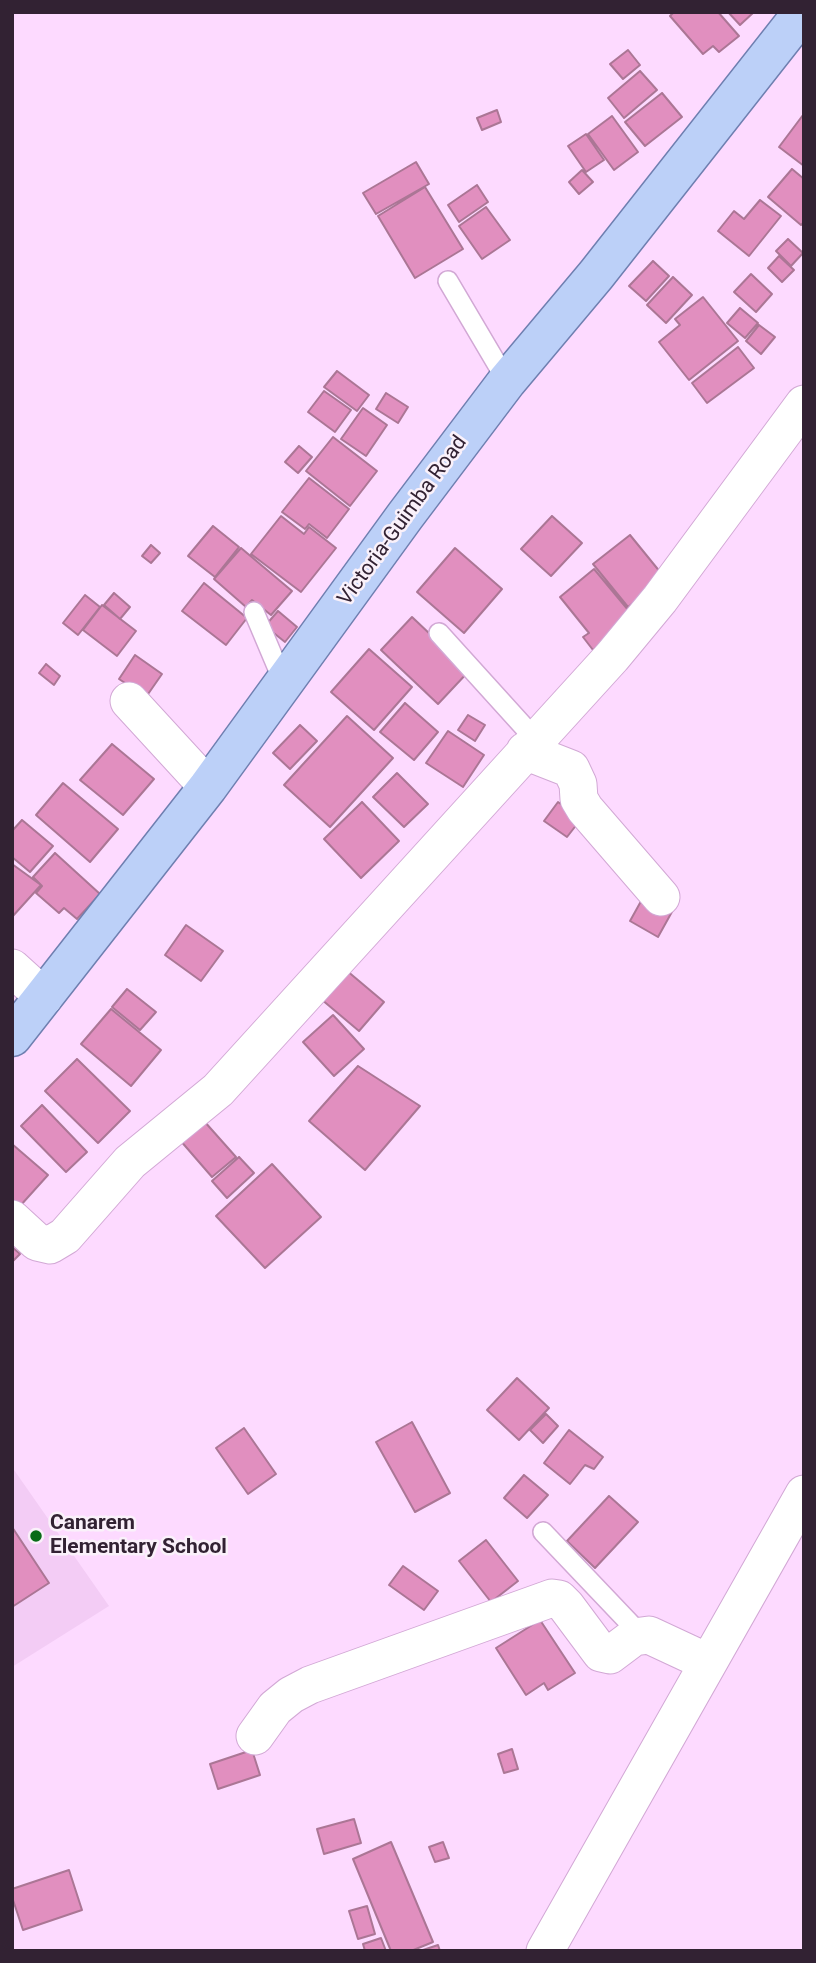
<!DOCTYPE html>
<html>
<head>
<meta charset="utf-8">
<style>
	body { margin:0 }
	#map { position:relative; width:816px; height:1963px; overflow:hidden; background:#fddaff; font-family:Roboto,sans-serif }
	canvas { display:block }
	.frame { position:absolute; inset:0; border:14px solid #322233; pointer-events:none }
</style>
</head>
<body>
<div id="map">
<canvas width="816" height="1963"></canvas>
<div class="frame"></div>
</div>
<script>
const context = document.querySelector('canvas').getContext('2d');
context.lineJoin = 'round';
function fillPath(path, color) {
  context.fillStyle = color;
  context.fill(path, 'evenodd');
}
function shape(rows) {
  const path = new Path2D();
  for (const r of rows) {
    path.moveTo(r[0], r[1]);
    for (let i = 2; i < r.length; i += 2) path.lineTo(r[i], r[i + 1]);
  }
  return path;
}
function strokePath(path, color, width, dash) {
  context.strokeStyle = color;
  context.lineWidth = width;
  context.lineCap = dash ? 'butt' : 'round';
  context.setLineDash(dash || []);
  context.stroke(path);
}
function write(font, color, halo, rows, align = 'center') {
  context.font = font + ' Roboto,sans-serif';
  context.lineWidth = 5;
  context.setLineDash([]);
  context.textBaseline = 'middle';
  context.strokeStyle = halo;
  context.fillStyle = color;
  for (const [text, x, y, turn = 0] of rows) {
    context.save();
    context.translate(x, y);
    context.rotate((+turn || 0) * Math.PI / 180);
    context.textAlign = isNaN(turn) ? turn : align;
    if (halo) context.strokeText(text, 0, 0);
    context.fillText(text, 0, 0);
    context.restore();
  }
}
const built = shape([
	[12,1467,109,1606,12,1667]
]);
const building = shape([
	[674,12,718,12,739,36,719,52,713,46,703,54,670,16,674,12],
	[728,12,754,12,740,25,728,12],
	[628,50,640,65,623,79,610,64,628,50],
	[640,71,657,90,624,118,608,98,640,71],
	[662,93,682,117,645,146,625,122,662,93],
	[497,110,501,122,482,130,477,118,497,110],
	[803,115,804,115,804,166,779,147,803,115],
	[612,116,638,152,614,170,588,134,612,116],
	[586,134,604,160,586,172,568,146,586,134],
	[416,162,429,184,376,214,363,193,416,162],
	[792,169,804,179,804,222,801,225,768,197,792,169],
	[582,170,593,182,579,194,569,182,582,170],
	[477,185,488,202,459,222,448,205,477,185],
	[425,187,463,249,415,278,378,216,425,187],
	[760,200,781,216,749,256,718,231,734,211,744,219,760,200],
	[486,207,510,240,482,259,459,226,486,207],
	[788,239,803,253,791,266,776,251,788,239],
	[779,256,794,270,782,282,768,268,779,256],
	[653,261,669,276,646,301,629,286,653,261],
	[751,274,772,294,756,312,734,292,751,274],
	[673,277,692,295,666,323,647,305,673,277],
	[703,297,738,341,689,380,659,342,680,325,675,319,703,297],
	[740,308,758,323,745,338,727,323,740,308],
	[759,325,775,337,761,354,746,341,759,325],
	[738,347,754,368,707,403,692,383,738,347],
	[337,371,369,395,357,411,324,387,337,371],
	[324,391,351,410,335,432,308,412,324,391],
	[386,393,408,407,398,423,376,409,386,393],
	[363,408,387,425,366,456,341,439,363,408],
	[333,437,377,471,350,506,306,471,333,437],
	[299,446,312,457,298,473,285,462,299,446],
	[309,478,349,509,327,538,309,524,305,529,282,512,309,478],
	[281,516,304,534,309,527,336,548,301,592,251,554,281,516],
	[552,516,582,543,551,576,521,549,552,516],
	[213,526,239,547,215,577,188,556,213,526],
	[630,535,665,578,628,607,593,564,630,535],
	[151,545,160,553,151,563,142,556,151,545],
	[241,548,292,591,271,615,252,600,246,607,214,579,241,548],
	[455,548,502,589,464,633,417,592,455,548],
	[594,569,634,617,593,650,583,637,589,633,560,597,594,569],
	[204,583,247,618,226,645,182,611,204,583],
	[114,593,130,607,120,619,104,605,114,593],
	[85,595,100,607,78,635,63,623,85,595],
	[102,605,136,631,117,656,83,630,102,605],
	[278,611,297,627,285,642,265,626,278,611],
	[412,617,469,671,438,704,381,650,412,617],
	[369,649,412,687,374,730,331,692,369,649],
	[135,655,162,674,146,697,119,679,135,655],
	[46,664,60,676,54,685,39,673,46,664],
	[405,703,438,732,414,760,380,732,405,703],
	[468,715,485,725,475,741,458,730,468,715],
	[347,716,393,758,330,827,284,785,347,716],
	[300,725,317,741,290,769,273,753,300,725],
	[448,731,484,755,463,787,426,763,448,731],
	[112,744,154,779,123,815,80,780,112,744],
	[397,773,428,804,404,827,373,797,397,773],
	[63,783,118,829,90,862,36,815,63,783],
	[362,802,399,841,361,878,324,839,362,802],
	[558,802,581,819,567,837,544,821,558,802],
	[22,820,53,846,30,872,12,857,12,831,22,820],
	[55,853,100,894,77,919,64,908,59,913,36,893,42,886,33,877,55,853],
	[12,864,41,885,12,917,12,864],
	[645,894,673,910,658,937,630,921,645,894],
	[186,925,223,951,201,981,165,955,186,925],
	[346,970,384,1002,359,1031,321,999,346,970],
	[127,989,156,1012,140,1030,112,1007,127,989],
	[111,1009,161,1050,131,1086,81,1044,111,1009],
	[333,1015,364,1049,334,1076,303,1042,333,1015],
	[77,1059,130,1111,98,1143,45,1091,77,1059],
	[358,1066,420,1106,365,1170,309,1121,358,1066],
	[42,1105,87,1152,66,1172,21,1126,42,1105],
	[196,1112,236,1157,212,1177,173,1132,196,1112],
	[12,1144,48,1175,20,1206,12,1199,12,1144],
	[239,1157,254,1173,227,1198,212,1181,239,1157],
	[272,1164,321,1217,265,1268,216,1216,272,1164],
	[12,1247,20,1254,12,1262,12,1247],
	[517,1378,549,1408,519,1440,487,1410,517,1378],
	[546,1414,558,1426,543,1443,530,1430,546,1414],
	[412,1422,450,1493,415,1512,376,1442,412,1422],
	[244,1428,276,1474,248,1494,216,1448,244,1428],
	[569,1430,603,1457,594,1469,585,1465,570,1484,544,1463,569,1430],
	[524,1475,548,1495,527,1518,504,1498,524,1475],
	[609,1496,638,1522,595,1568,567,1541,609,1496],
	[12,1527,49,1583,12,1607,12,1527],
	[486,1540,518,1581,491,1602,459,1561,486,1540],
	[403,1566,438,1591,424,1610,389,1585,403,1566],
	[540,1620,575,1673,548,1690,544,1683,526,1695,496,1648,540,1620],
	[512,1749,518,1769,504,1773,498,1754,512,1749],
	[252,1750,260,1775,218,1789,210,1764,252,1750],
	[354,1819,361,1843,324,1854,317,1829,354,1819],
	[391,1842,433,1942,411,1951,391,1951,353,1859,391,1842],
	[443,1842,449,1858,435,1862,429,1847,443,1842],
	[69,1870,82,1910,23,1930,12,1897,12,1889,69,1870],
	[367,1906,375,1934,358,1939,349,1911,367,1906],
	[381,1938,386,1951,365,1951,363,1944,381,1938],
	[438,1945,440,1951,420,1951,438,1945]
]);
const lane = shape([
	[448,281,507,381],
	[254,612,284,683],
	[439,633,535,739],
	[543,1532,641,1635]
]);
const street = shape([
	[129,701,208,787],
	[525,751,571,769,578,784,579,799,585,809,661,897],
	[12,968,44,997],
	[12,1219,37,1242,50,1245,65,1236,130,1162,218,1090,612,657,660,599,804,404],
	[255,1736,275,1708,291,1695,310,1685,552,1598,559,1599,566,1606,601,1653,610,1655,634,1637,649,1635,707,1662],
	[545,1951,804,1494]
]);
const primary = shape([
	[12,1037,208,787,405,516,507,381,596,275,803,12]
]);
const markers = [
	[36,1536,7,"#086b17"]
];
const streetNames = [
	["Victoria-Guimba Road",403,521,-54]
];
const poiNames = [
	["Canarem",50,1524],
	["Elementary School",50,1548]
];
fillPath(built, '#f3ccf5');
fillPath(building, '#e18fbf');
strokePath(building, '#ab7695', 2);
strokePath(lane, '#d2a8d5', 22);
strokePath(street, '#d2a8d5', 39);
strokePath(primary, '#6f7fb0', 41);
strokePath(lane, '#fff', 19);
strokePath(street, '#fff', 37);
strokePath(primary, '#bcd0f8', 38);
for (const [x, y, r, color] of markers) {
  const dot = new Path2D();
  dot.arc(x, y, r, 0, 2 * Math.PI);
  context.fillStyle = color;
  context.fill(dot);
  strokePath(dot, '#faf1fa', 2.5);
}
write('21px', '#322233', '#faf1fa', streetNames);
write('bold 21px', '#322233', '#faf1fa', poiNames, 'left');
</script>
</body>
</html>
